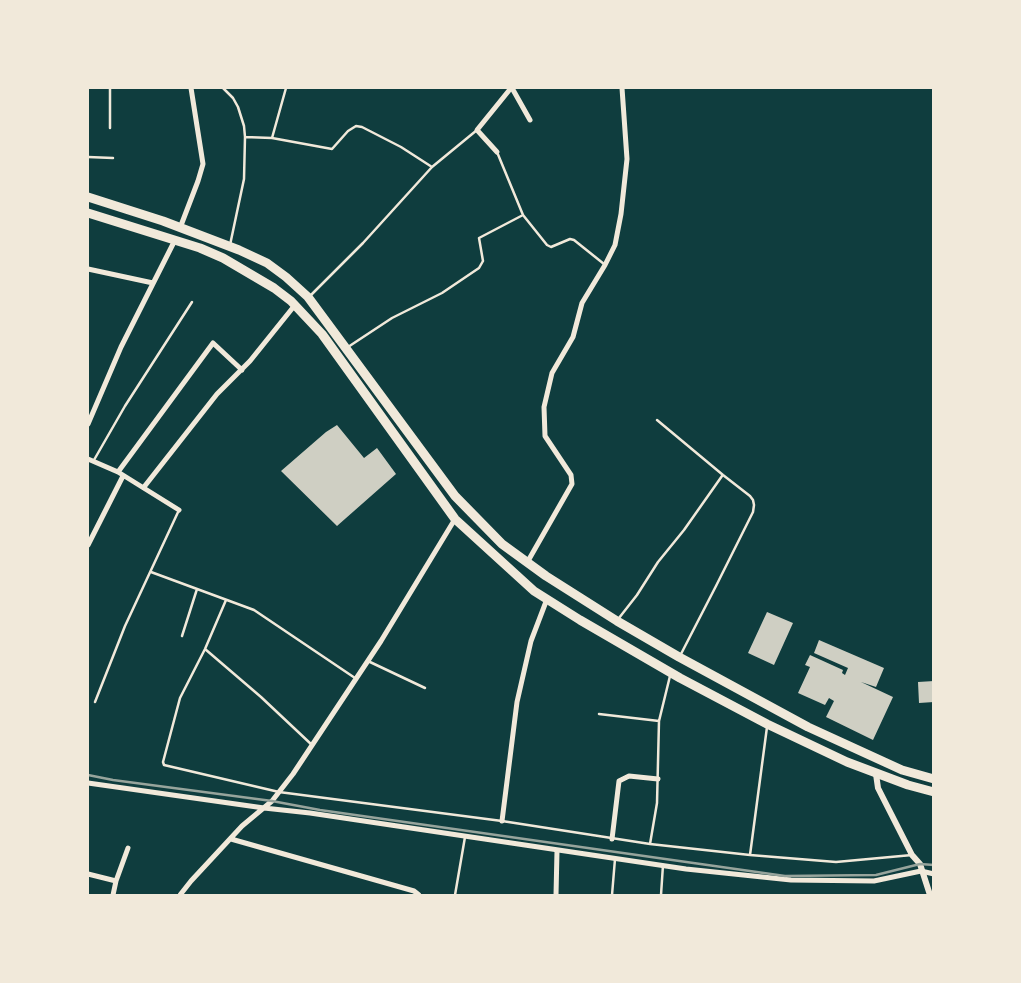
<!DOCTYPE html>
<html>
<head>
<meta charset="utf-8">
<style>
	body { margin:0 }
	#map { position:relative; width:1021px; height:983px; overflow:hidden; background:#0f3d3e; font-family:"Noto Sans",sans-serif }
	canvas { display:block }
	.frame { position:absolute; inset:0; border:89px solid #f1e9da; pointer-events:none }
</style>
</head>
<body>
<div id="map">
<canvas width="1021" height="983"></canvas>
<div class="frame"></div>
</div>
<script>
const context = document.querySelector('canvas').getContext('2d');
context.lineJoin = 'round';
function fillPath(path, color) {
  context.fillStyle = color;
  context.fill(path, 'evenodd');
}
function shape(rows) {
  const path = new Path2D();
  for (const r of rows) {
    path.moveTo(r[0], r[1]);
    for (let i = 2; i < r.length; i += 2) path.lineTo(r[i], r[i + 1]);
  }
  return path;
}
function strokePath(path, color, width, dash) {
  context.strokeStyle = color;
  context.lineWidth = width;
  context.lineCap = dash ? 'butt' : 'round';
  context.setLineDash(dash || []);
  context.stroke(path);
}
const building = shape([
	[337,425,364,458,377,448,396,474,337,526,281,471,326,432],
	[767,612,793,623,774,665,748,653],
	[819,640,884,668,876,687,861,682,893,697,873,740,826,717,834,701,829,698,825,705,798,693,810,667,805,665,810,655,843,670,842,673,845,675,848,668,814,653],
	[934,681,934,702,919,703,918,682]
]);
const service = shape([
	[110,88,110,128],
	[223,88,233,98,238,107,244,126,245,137,244,179,230,245],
	[245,137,272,138,286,88],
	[272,138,332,149,348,131,356,126,362,127,401,147,432,167],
	[497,152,523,215,547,245,551,247,570,239,574,240,604,264],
	[88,157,113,158],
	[311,295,363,243,432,167,477,130],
	[348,347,392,318,442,293,479,268,483,261,479,238,523,215],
	[657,420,723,475,750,496,753,500,754,505,753,512,716,586,681,654],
	[94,460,125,406,192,302],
	[151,572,254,610,355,678],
	[226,600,205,649,180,698,163,762,164,765,279,792,502,821,650,844,750,855,836,862,912,855],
	[619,618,637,595,658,562,684,530,722,476],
	[182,636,197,589],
	[205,649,261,697,312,745],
	[370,662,425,688],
	[95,702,125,626,179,510],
	[599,714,659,721],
	[650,844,657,803,659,721,670,676],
	[750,855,767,727],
	[455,895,465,837],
	[612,895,615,859],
	[661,895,663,865]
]);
const minor = shape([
	[512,88,530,120],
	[497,152,477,130,511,88],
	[180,228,198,181,203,164,191,88],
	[88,269,153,283],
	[88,424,121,347,175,240],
	[88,459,118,472,179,510],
	[118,472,213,343,242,370],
	[144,487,217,394,250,361,295,305],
	[88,545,123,476],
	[528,561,572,484,571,475,545,436,544,407,552,373,573,337,582,303,605,265,615,245,621,214,627,159,622,88],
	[88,783,264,808,310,813,686,869,791,880,874,881,921,871,934,874],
	[502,821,517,702,531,641,547,599],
	[231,839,414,891,419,895],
	[612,839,619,781,629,776,658,779],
	[88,874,116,881],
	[113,895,116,881,128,848],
	[180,895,191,881,242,826,272,801,293,774,381,641,455,519],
	[556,895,557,851]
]);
const tertiary = shape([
	[876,774,878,788,912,855,920,864,930,895]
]);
const trunk = shape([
	[88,197,163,221,239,250,267,263,286,277,308,297,455,496,502,544,546,576,617,621,679,657,808,727,902,770,934,779],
	[88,213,200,248,223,258,274,288,291,301,322,334,455,519,534,591,580,620,680,678,767,724,847,762,908,785,934,792]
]);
const rail = shape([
	[88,775,113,780,272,801,320,810,785,876,876,875,920,864,934,865]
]);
fillPath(building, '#cfcfc3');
strokePath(service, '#f1e9da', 2.5);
strokePath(minor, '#f1e9da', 5);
strokePath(tertiary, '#f1e9da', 6);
strokePath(trunk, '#f1e9da', 9);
strokePath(rail, '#97a49c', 2.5);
</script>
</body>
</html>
